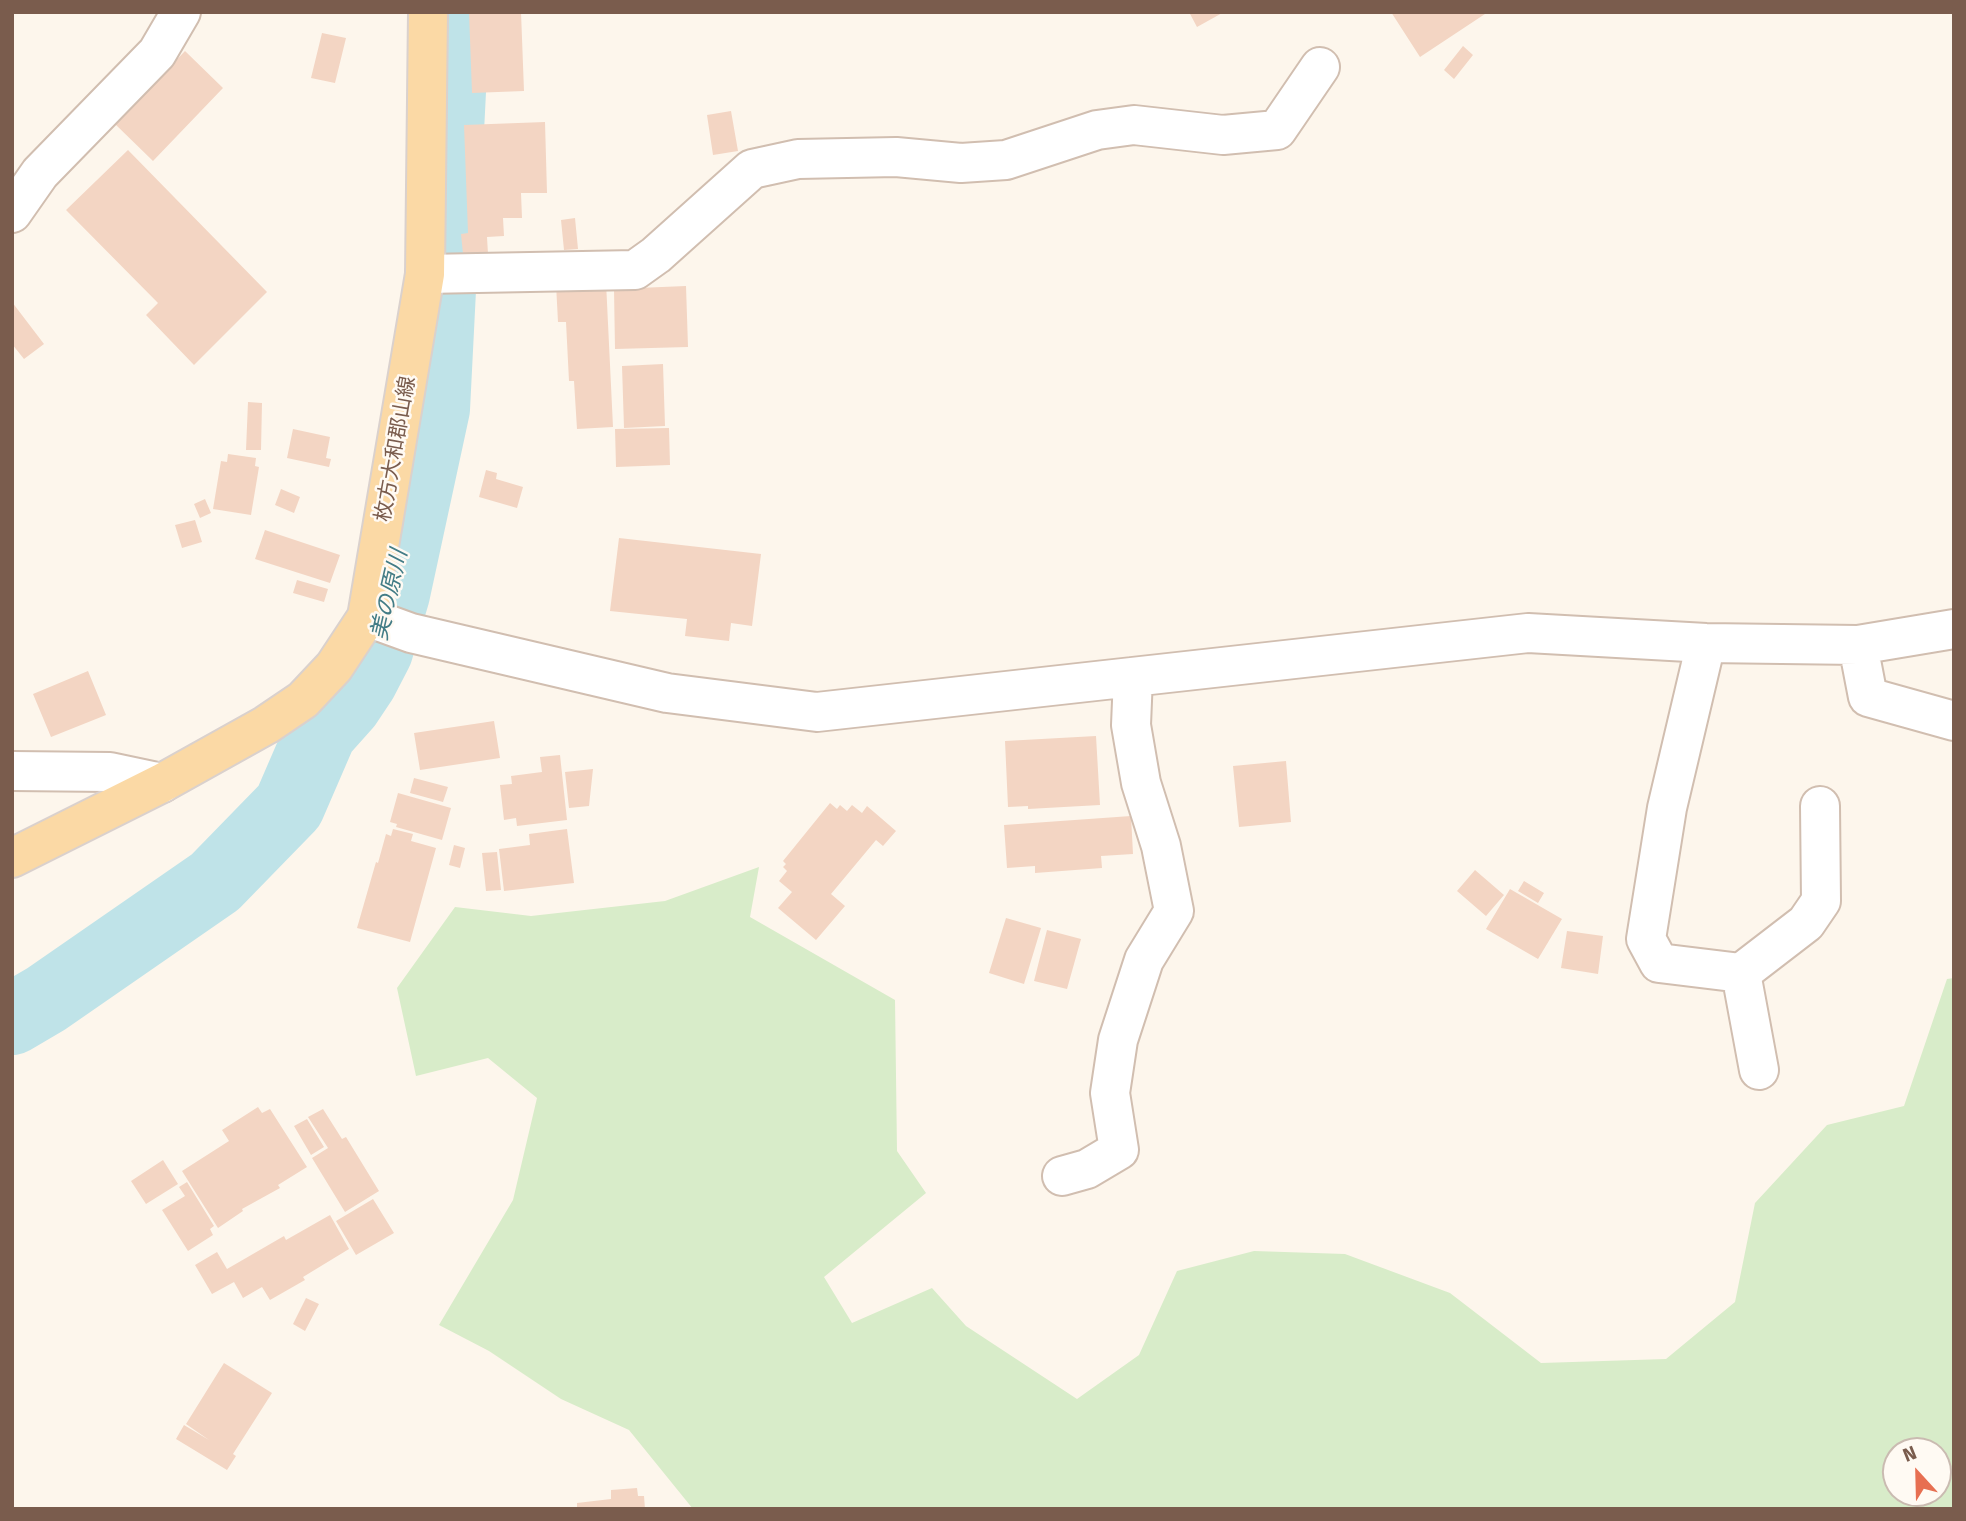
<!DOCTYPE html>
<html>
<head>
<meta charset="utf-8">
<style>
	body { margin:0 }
	#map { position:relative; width:1966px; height:1521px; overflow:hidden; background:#fdf6ec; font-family:"Fira Sans",sans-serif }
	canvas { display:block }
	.frame { position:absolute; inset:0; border:14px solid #7a5c4d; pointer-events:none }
	.north { position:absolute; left:1882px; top:1437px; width:70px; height:70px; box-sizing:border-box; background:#fffaf3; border:2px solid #cabbb1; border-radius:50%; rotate:338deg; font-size:19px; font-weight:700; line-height:28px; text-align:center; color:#7a5c4d }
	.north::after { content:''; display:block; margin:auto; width:24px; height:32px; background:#e76f51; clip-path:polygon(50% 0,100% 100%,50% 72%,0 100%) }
</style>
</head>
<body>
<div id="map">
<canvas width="1966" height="1521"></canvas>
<div class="frame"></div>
<div class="north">N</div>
</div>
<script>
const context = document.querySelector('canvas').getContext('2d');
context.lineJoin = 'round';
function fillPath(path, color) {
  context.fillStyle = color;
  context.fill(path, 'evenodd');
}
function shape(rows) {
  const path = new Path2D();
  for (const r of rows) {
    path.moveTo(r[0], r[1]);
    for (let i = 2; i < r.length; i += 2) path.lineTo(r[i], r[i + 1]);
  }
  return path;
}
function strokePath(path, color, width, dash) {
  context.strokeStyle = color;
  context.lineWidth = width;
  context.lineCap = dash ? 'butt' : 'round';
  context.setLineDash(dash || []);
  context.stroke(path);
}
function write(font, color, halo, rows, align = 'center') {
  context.font = font + ' "Fira Sans","Noto Sans JP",sans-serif';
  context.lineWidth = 5;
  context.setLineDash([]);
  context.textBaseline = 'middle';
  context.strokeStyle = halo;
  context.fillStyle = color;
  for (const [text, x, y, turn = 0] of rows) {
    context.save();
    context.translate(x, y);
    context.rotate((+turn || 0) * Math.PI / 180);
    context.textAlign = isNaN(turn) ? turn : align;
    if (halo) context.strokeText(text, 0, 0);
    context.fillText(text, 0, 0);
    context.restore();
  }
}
const green = shape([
	[759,867,750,917,895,1000,897,1151,926,1193,824,1277,852,1323,932,1288,966,1326,1077,1399,1139,1355,1177,1271,1254,1251,1345,1254,1450,1293,1541,1363,1666,1359,1735,1302,1755,1203,1827,1125,1904,1106,1947,979,1954,978,1954,1509,693,1509,629,1430,561,1399,489,1351,439,1325,513,1200,537,1098,488,1058,416,1076,397,988,455,907,531,916,665,901],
	[1896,1451,1938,1451,1938,1493,1896,1493]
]);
const river = shape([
	[12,1019,46,999,215,882,289,806,321,732,346,704,362,680,377,651,394,594,434,409,454,12]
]);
const building = shape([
	[469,12,521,12,524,91,472,93],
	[1189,12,1224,12,1197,27],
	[1391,12,1488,12,1420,57],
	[322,33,346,38,335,83,311,78],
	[1463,46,1473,55,1454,79,1444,70],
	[185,51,223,88,153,161,115,124],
	[731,111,738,151,713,155,707,115],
	[545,122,547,193,521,193,522,218,503,218,504,236,487,237,488,254,463,254,461,234,468,233,464,125],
	[128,150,267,292,194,365,146,315,158,303,66,210],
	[575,218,578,249,564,250,561,220],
	[606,282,613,427,577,429,574,381,569,381,566,322,558,322,556,284],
	[686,286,688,347,615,349,614,289],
	[12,302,44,344,24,359,12,344],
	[663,364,665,426,624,428,622,366],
	[248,402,262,403,261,450,246,450],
	[669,428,670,465,616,467,615,429],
	[293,429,330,437,326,458,331,459,329,467,287,458],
	[228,454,256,458,255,466,259,467,251,515,213,509,221,461,227,462],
	[486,470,497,473,496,479,523,487,517,508,479,497],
	[281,489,300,497,294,513,275,505],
	[205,499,211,513,200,518,194,504],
	[195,520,202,542,182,548,175,525],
	[265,530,340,555,330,583,255,559],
	[619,538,761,554,752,626,731,623,729,641,685,636,687,619,610,611],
	[297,580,328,589,324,602,293,593],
	[88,671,106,715,51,737,33,694],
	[494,721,500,758,420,770,414,733],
	[1096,736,1100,805,1028,809,1028,806,1008,807,1005,741],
	[560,755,567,820,517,826,516,818,504,820,500,785,512,784,511,776,542,772,540,757],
	[1286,761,1291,822,1239,827,1233,766],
	[593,769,589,806,569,808,565,772],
	[414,778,448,787,443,802,410,793],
	[398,793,451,808,442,840,396,827,397,824,390,822],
	[830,803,837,809,840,805,847,811,852,805,862,813,867,806,896,831,883,846,876,840,831,894,845,906,816,940,778,908,792,892,779,881,787,871,783,867,786,864,783,861],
	[1131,816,1133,854,1101,856,1102,868,1035,873,1035,866,1007,868,1004,825],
	[393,829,413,834,411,841,436,848,410,942,357,928,376,862,378,863,386,834,391,836],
	[567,829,574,883,504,891,499,849,530,845,529,834],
	[454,845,465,848,460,868,449,865],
	[497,852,501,890,486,891,482,853],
	[1475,870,1504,895,1486,916,1457,891],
	[1524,881,1544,893,1538,903,1518,891],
	[1510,889,1562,919,1538,959,1486,929],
	[1006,918,1041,928,1024,984,989,973],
	[1047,930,1081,939,1067,989,1034,981],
	[1567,931,1603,936,1598,974,1561,968],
	[258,1107,262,1113,270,1109,307,1167,278,1185,280,1188,242,1209,243,1211,218,1228,182,1171,229,1141,222,1130],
	[323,1109,342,1139,346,1137,379,1191,345,1212,312,1158,328,1148,308,1117],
	[307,1119,324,1147,311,1155,294,1126],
	[163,1160,178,1184,146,1204,131,1181],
	[187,1182,214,1226,210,1229,213,1235,188,1251,162,1210,185,1196,179,1187],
	[373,1199,394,1233,356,1255,336,1221],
	[330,1215,349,1249,303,1277,305,1280,270,1300,262,1287,243,1298,234,1282,212,1294,195,1265,217,1252,227,1269,284,1236,286,1240],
	[306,1298,319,1304,305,1331,293,1324],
	[224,1363,272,1393,233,1454,236,1456,227,1470,176,1439,184,1425,209,1440,186,1424],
	[637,1488,638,1496,644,1496,645,1509,577,1509,577,1503,611,1499,611,1490]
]);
const minor = shape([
	[12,213,40,173,157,53,181,12],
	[425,274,635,270,656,255,752,169,798,159,896,157,961,163,1006,160,1097,130,1134,125,1223,135,1277,130,1320,67],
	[367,617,411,633,667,693,817,712,1528,633,1706,643,1858,645,1954,629],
	[1706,643,1667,808,1646,939,1659,963,1741,973,1759,1070],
	[1858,645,1868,697,1954,721],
	[12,771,110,772,162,783],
	[1741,973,1806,923,1821,901,1820,806],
	[1062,1176,1087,1169,1119,1150,1110,1093,1118,1040,1144,960,1174,911,1161,846,1141,783,1131,725,1133,677]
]);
const major = shape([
	[12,858,162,783,266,725,303,700,334,667,367,617,425,274,428,12]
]);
const streetNames = [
	["枚方大和郡山線",396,449,-80]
];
const waterNames = [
	["美の原川",390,595,-77]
];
fillPath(green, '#d8ecc9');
strokePath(river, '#bfe3e8', 72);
fillPath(building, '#f3d5c3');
strokePath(minor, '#d1beb0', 42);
strokePath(major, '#dad1cd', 42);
strokePath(minor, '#fff', 38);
strokePath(major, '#fbd9a5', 38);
write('21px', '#7a5c4d', '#fffaf3', streetNames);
write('italic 23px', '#437c86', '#fffaf3', waterNames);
</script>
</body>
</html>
